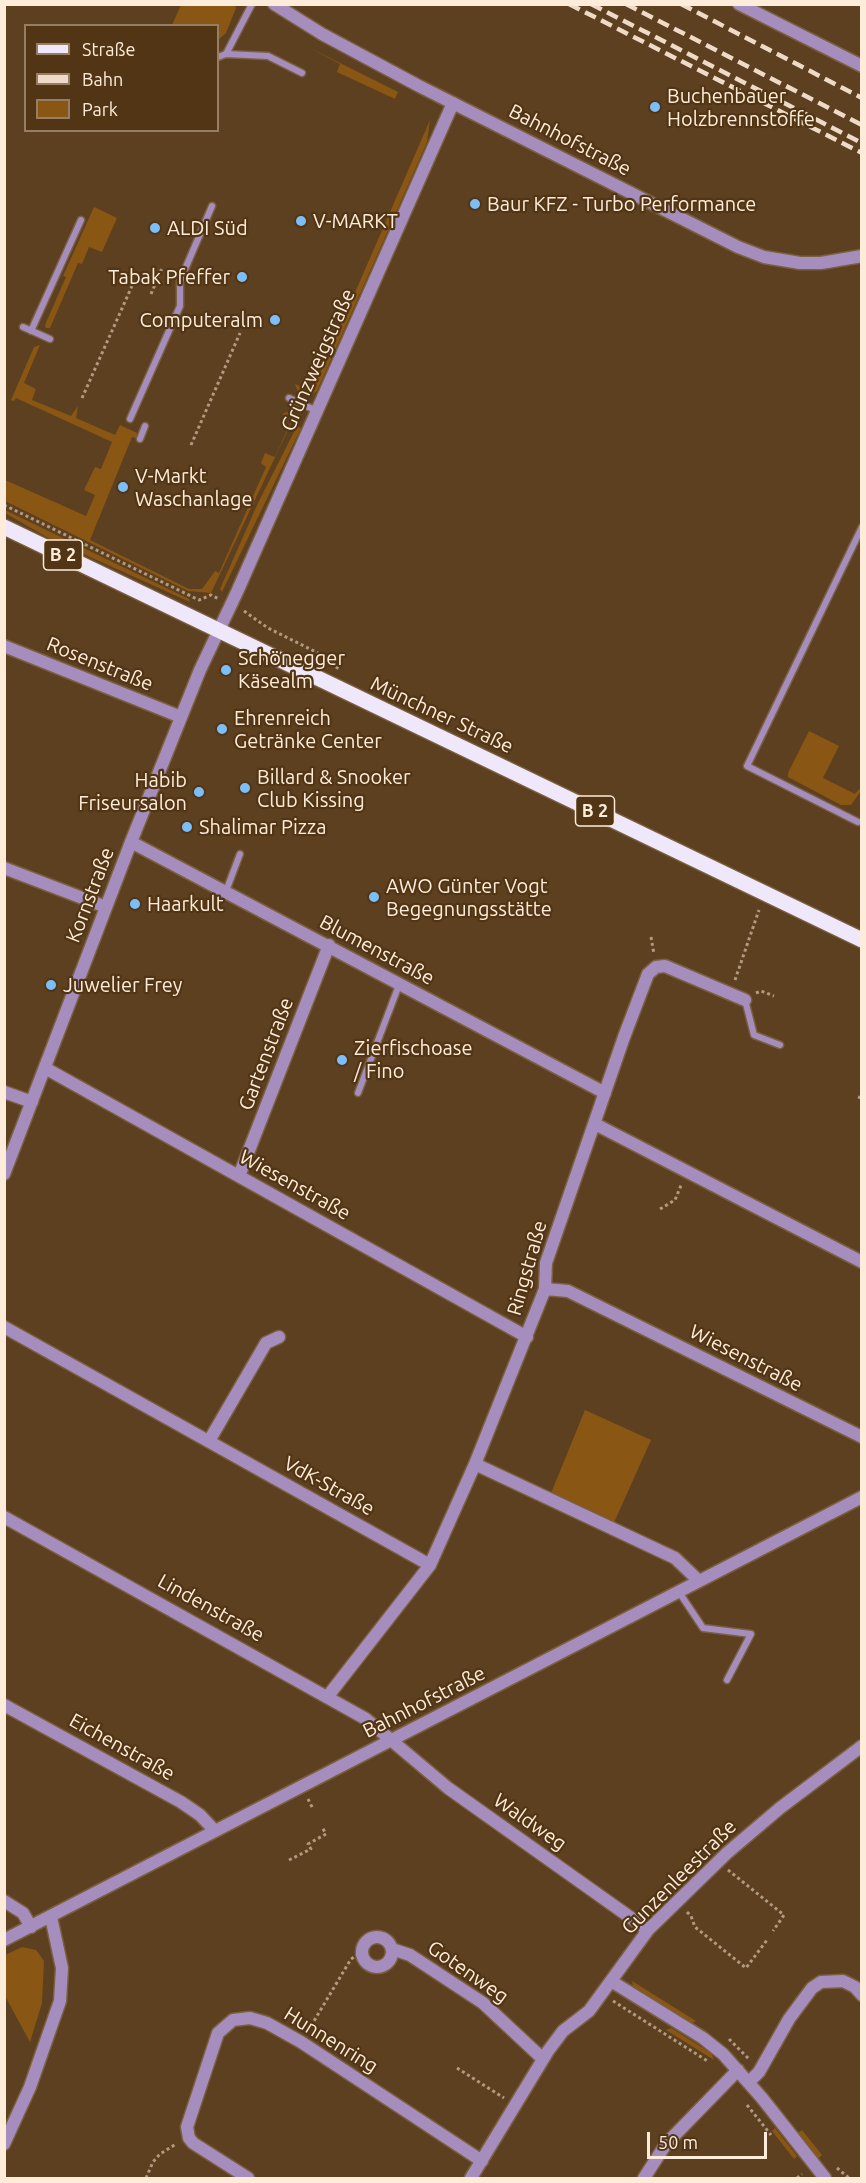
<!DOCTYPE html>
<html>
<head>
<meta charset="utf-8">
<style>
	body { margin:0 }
	#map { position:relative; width:866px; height:2183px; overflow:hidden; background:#5d4020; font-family:Ubuntu,sans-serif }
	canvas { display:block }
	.frame { position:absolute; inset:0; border:6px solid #feecda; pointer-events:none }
	.legend { position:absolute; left:24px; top:24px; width:195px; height:108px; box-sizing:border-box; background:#513515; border:2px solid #967e64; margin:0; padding:8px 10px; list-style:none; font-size:18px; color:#feecda }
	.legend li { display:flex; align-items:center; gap:12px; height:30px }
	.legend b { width:30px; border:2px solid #967e64 }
	.scale { position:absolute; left:647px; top:2132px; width:120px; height:27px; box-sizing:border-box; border:3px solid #feecda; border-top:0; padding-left:8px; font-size:18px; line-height:21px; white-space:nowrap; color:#feecda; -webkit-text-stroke:4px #513515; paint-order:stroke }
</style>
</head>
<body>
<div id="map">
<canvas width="866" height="2183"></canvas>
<div class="frame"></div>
<ul class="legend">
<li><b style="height:8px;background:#efe7fa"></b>Straße</li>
<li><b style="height:8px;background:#eedac7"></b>Bahn</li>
<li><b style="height:16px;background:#8a5613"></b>Park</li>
</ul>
<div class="scale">50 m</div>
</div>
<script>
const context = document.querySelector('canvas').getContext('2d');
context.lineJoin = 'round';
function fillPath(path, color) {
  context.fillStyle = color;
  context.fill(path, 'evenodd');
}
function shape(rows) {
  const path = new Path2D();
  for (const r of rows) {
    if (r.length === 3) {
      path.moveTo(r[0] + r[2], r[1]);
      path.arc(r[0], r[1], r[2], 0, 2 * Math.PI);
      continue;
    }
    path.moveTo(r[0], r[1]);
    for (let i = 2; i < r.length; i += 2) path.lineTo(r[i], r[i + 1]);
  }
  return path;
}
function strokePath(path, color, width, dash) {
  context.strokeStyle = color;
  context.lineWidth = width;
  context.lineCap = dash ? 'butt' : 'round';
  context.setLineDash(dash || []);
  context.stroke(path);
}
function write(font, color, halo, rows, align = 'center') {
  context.font = font + ' Ubuntu,sans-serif';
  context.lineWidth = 4.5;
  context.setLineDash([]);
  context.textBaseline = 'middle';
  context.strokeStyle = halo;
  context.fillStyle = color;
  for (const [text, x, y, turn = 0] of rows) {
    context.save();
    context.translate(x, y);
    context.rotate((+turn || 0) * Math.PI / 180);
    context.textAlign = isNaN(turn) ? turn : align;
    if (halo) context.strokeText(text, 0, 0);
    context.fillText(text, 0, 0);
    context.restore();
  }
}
const green = shape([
	[181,5,235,5,236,8,226,33,218,40,218,26,172,25],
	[308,47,398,92,395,99,337,72,340,64],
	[430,120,427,142,317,391,310,396],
	[94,207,117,218,102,252,89,247,82,264,78,263,50,328,46,328,45,325,66,277,63,276],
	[40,345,24,383,36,389,32,400,71,416,78,406,76,418,115,435,120,425,137,433,136,438,132,437,90,540,189,589,202,589,215,571,219,573,266,467,261,463,265,453,275,457,292,419,282,414,287,412,295,415,211,593,188,591,5,501,5,480,86,516,95,495,84,490,95,467,101,469,112,442,16,398,14,401,11,400,34,347],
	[322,348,324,350,304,394,298,392,295,384,304,388],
	[297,426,301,428,222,592,220,589,258,503],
	[5,510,189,599,190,602,50,539,5,513],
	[809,731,839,746,823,778,855,794,859,789,861,791,851,805,841,805,788,777,788,773],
	[585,1410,651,1440,612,1527,549,1498],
	[22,1947,36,1950,44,1961,42,2003,30,2042,5,1996,5,1955],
	[632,1981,696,2021,692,2023,633,1986],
	[671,2028,711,2053,714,2060,666,2030],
	[775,2128,797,2156,794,2159,772,2131],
	[802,2130,822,2155,818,2159,798,2133]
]);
const path = shape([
	[151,294,162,268],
	[82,398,132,286],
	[191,445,240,333],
	[4,505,199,600,211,595,219,599],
	[244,611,268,628,320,654,340,670],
	[651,937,654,954],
	[735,980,759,910],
	[756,993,761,991,774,996],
	[858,1097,862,1098],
	[660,1209,675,1200,682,1183],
	[308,1799,313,1809],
	[289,1860,311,1849,308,1844,326,1834,322,1827],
	[728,1870,784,1915,773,1931],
	[687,1912,691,1916,695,1927,746,1968,767,1940],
	[613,2001,709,2062],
	[308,2031,351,1959,362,1952],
	[729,2039,750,2060],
	[457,2068,504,2098],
	[747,2105,771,2135],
	[837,2168,849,2178],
	[146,2178,153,2162,160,2154,176,2144],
	[797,2178,802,2174]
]);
const lane = shape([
	[226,54,252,4],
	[218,57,226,54,268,56,302,73],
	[23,327,50,339],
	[31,331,81,220],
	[289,398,317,411],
	[130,419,180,306,180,281,212,206],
	[140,439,145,426],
	[858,822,747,766,862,527],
	[226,891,240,854],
	[745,1000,754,1035,780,1045],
	[358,1093,399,985],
	[679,1592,703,1628,751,1634,727,1680]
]);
const street = shape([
	[274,4,322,34,419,86,738,247,764,257,800,263,821,263,862,256],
	[739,4,862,66],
	[4,646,181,717],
	[131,842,605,1093],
	[4,868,106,907],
	[45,1068,527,1337],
	[4,1092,32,1102],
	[595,1124,862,1262],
	[4,1174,131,842,200,670,237,592,453,103],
	[239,1176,329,945],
	[545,1289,568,1291,862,1437],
	[4,1327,430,1565],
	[209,1441,266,1343,279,1337],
	[4,1517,366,1719,448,1788,648,1930],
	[699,1581,675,1558,475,1464,545,1289,546,1263,624,1037,648,974,656,967,665,966,745,1000],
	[328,1696,430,1565,475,1464],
	[4,1705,181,1802,200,1815,215,1831],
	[4,1901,23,1913,31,1927],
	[377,1952,15],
	[4,1940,862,1497],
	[392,1949,410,1955,483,2003,543,2059],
	[611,1981,703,2038,723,2054,762,2098,825,2178],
	[749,2082,759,2072,789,2019,812,1988,821,1982,843,1981,855,1987,862,1995],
	[4,2144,30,2087,60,2001,62,1968,51,1917],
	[248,2178,193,2143,189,2138,187,2127,218,2033,233,2020,250,2018,267,2023,301,2042,482,2161],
	[471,2178,548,2051,563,2031,589,2011,648,1930,727,1853,780,1808,862,1746],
	[644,2178,666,2144,738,2070]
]);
const primary = shape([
	[4,527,862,940]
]);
const rail = shape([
	[569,4,862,153],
	[591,4,862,143],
	[626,4,862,125],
	[681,4,862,98]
]);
const markers = [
	[655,107,6,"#7cbef9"],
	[475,204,6,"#7cbef9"],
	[301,221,6,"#7cbef9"],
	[155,228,6,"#7cbef9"],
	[242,277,6,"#7cbef9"],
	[275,320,6,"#7cbef9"],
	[123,487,6,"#7cbef9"],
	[226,670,6,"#7cbef9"],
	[222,729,6,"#7cbef9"],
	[245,788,6,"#7cbef9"],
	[199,792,6,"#7cbef9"],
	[187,827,6,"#7cbef9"],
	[374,897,6,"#7cbef9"],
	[135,904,6,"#7cbef9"],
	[51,985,6,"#7cbef9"],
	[342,1060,6,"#7cbef9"]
];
const shields = [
	[63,555,39],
	[595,811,39]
];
const shieldNames = [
	["B 2",63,555],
	["B 2",595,811]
];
const poiNames = [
	["Buchenbauer",667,96],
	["Holzbrennstoffe",667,119],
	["Baur KFZ - Turbo Performance",487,204],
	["V-MARKT",313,221],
	["ALDI Süd",167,228],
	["Tabak Pfeffer",230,277,"right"],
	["Computeralm",263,320,"right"],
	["V-Markt",135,476],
	["Waschanlage",135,499],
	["Schönegger",238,658],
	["Käsealm",238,681],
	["Ehrenreich",234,718],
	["Getränke Center",234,741],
	["Billard & Snooker",257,777],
	["Club Kissing",257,800],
	["Habib",187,780,"right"],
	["Friseursalon",187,803,"right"],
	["Shalimar Pizza",199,827],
	["AWO Günter Vogt",386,886],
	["Begegnungsstätte",386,909],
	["Haarkult",147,904],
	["Juwelier Frey",63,985],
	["Zierfischoase",354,1048],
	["/ Fino",354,1071]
];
const streetNames = [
	["Bahnhofstraße",570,140,27],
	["Grünzweigstraße",318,360,-66],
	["Rosenstraße",100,664,22],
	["Münchner Straße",442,715,25],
	["Kornstraße",90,895,-69],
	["Blumenstraße",377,950,28],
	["Gartenstraße",266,1054,-69],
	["Wiesenstraße",295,1185,29],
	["Ringstraße",527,1268,-74],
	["Wiesenstraße",746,1358,27],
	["VdK-Straße",329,1486,29],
	["Lindenstraße",211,1608,29],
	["Bahnhofstraße",424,1702,-27],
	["Eichenstraße",122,1747,29],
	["Waldweg",530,1822,35],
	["Gunzenleestraße",679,1877,-45],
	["Gotenweg",468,1972,35],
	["Hunnenring",331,2040,32]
];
fillPath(green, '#8a5613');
strokePath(lane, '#7a5f41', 9);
strokePath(street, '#7a5f41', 15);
strokePath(primary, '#7a5f41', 18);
strokePath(path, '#b19a81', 3, [3, 3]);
strokePath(lane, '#a58ebd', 6);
strokePath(street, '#a58ebd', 12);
strokePath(primary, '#efe7fa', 15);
strokePath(rail, '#eedac7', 4.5, [12, 6]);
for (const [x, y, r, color] of markers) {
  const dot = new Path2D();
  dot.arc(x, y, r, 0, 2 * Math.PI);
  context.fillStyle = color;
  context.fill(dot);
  strokePath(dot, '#513515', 2);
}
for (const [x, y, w] of shields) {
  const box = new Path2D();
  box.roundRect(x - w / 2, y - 15, w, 30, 4.5);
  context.fillStyle = '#513515';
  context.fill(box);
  strokePath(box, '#feecda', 1.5);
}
write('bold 18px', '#feecda', null, shieldNames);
write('20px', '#feecda', '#513515', poiNames, 'left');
write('20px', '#feecda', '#513515', streetNames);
</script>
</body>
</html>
